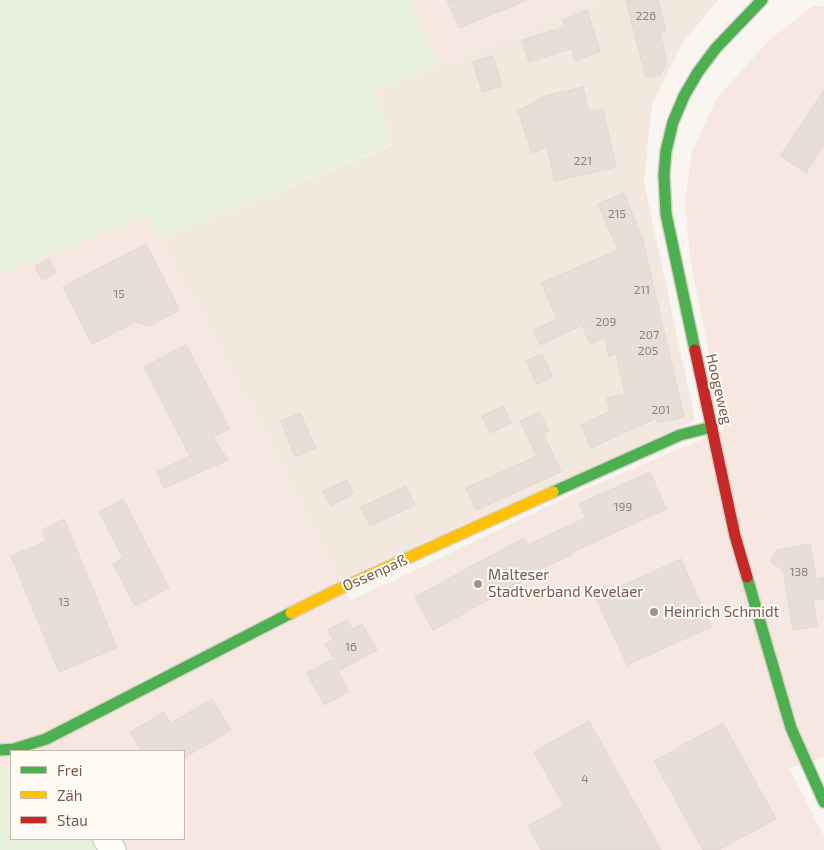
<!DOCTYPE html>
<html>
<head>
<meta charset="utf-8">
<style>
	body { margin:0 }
	#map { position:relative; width:824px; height:850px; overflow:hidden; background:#f9f5f0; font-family:"Exo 2",sans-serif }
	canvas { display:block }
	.legend { position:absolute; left:10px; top:750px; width:175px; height:90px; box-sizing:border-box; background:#fffaf3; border:1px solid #cabbb1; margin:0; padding:6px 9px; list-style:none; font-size:15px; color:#7a5c4d }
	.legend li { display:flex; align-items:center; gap:10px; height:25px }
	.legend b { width:25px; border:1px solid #cabbb1 }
</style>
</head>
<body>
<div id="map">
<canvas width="824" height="850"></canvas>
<ul class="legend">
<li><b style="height:6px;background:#4caf50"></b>Frei</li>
<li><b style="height:6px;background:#ffc107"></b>Zäh</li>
<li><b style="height:6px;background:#c62828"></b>Stau</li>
</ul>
</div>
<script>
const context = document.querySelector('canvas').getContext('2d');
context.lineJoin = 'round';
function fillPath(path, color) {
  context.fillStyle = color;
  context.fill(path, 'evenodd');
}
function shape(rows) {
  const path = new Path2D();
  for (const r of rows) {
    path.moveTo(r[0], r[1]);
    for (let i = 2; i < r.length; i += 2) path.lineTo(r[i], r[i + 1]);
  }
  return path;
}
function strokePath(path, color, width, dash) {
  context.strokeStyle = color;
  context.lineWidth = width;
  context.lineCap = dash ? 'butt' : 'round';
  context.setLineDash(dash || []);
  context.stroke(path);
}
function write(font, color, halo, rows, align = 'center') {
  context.font = font + ' "Exo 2",sans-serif';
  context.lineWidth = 4;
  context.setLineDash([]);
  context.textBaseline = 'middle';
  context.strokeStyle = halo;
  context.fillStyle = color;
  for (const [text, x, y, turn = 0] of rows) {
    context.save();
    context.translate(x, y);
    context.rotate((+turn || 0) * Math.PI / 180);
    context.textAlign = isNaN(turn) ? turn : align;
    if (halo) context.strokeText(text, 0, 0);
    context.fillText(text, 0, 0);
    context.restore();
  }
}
const residential = shape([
	[596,0,718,0,681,45,652,105,644,182,695,420,339,581,248,404,159,238,393,145,373,91]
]);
const commercial = shape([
	[411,0,596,0,438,64],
	[813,6,824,6,824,757,789,768,824,836,824,850,110,850,104,839,184,839,184,751,11,751,11,770,0,768,0,274,147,215,248,404,350,601,576,493,724,430,690,257,685,200,692,151,717,98,770,39]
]);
const green = shape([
	[0,0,411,0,438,64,373,91,393,144,159,238,147,216,0,274],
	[0,768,11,770,11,839,104,839,110,850,0,850]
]);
const building = shape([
	[447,0,525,0,525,1,459,28,447,0],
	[626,0,658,0,666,31,660,33,667,62,660,75,646,78,626,0],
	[587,10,600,51,575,61,572,48,529,62,522,40,565,27,563,20,587,10],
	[493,56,502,86,482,92,473,62,493,56],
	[583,87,589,112,603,109,616,167,555,181,547,147,532,153,518,111,545,96,583,87],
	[824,90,824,144,806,173,780,156,824,90],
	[624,193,643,241,684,417,657,423,656,418,591,448,581,425,610,411,607,398,625,394,616,354,609,357,605,337,590,344,582,325,540,345,533,330,557,319,541,283,618,250,598,204,624,193],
	[146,244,180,310,150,326,135,322,92,344,63,287,146,244],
	[49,258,56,273,42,280,35,266,49,258],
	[186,345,230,429,213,437,228,460,164,488,157,472,190,456,144,367,186,345],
	[542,354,553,377,537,384,526,361,542,354],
	[503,406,511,423,490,433,482,416,503,406],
	[539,412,549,431,543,433,561,472,476,510,466,488,537,456,520,421,539,412],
	[300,413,316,448,295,457,281,421,300,413],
	[650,472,666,509,571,553,572,555,540,569,542,571,433,630,415,597,524,538,527,545,586,518,579,504,650,472],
	[347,480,354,494,330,506,323,491,347,480],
	[406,486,415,505,370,526,361,507,406,486],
	[123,499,169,588,135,606,113,564,123,558,99,512,123,499],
	[64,519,117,648,59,672,11,556,47,541,42,530,64,519],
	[810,544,816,579,824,577,824,599,813,600,817,626,793,630,783,570,770,561,777,550,810,544],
	[681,559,711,627,627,665,596,598,681,559],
	[347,620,352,629,362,624,377,650,340,670,325,644,333,640,328,630,347,620],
	[332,660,349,692,324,705,307,673,332,660],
	[212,699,231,730,184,758,184,751,141,751,130,732,164,712,171,723,212,699],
	[589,721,661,850,541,850,528,826,564,806,534,752,589,721],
	[723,723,776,819,719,850,703,850,654,761,723,723]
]);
const street = shape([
	[106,839,113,850]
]);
const fast = shape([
	[695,350,666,214,664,175,666,151,673,122,684,96,698,72,716,48,762,0],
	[553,492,680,435,712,427],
	[747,577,791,728,824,802],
	[0,750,14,749,46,739,291,613]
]);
const slow = shape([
	[291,613,337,590,553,492]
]);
const jam = shape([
	[695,350,735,536,747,577]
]);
const markers = [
	[478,584,5,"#a69286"],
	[654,612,5,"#a69286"]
];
const numberNames = [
	["226",646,16],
	["221",583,161],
	["215",617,214],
	["211",642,290],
	["15",119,294],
	["209",606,322],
	["207",649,335],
	["205",648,351],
	["201",661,410],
	["199",623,507],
	["138",799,572],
	["13",64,602],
	["16",351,647],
	["4",585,779]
];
const streetNames = [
	["Hoogeweg",719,389,77],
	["Ossenpaß",375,573,-24]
];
const poiNames = [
	["Malteser",488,575],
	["Stadtverband Kevelaer",488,592],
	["Heinrich Schmidt",664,612]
];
fillPath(residential, '#f2e8de');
fillPath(commercial, '#f6e8e1');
fillPath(green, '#e7f0db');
fillPath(building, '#e6ded7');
strokePath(building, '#e2d8d2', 1);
strokePath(street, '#d7d1cb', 28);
strokePath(fast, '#d9d2cb', 14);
strokePath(slow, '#d9d2cb', 14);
strokePath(jam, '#d9d2cb', 14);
strokePath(street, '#fefefd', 25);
strokePath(fast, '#4caf50', 11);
strokePath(slow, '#ffc107', 11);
strokePath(jam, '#c62828', 11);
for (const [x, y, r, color] of markers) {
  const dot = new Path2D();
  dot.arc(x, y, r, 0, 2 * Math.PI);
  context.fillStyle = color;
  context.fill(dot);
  strokePath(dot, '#fffaf3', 2);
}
write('12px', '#977e72', null, numberNames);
write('15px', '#7a5c4d', '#fffaf3', streetNames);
write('15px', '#7a5c4d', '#fffaf3', poiNames, 'left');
</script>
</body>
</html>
